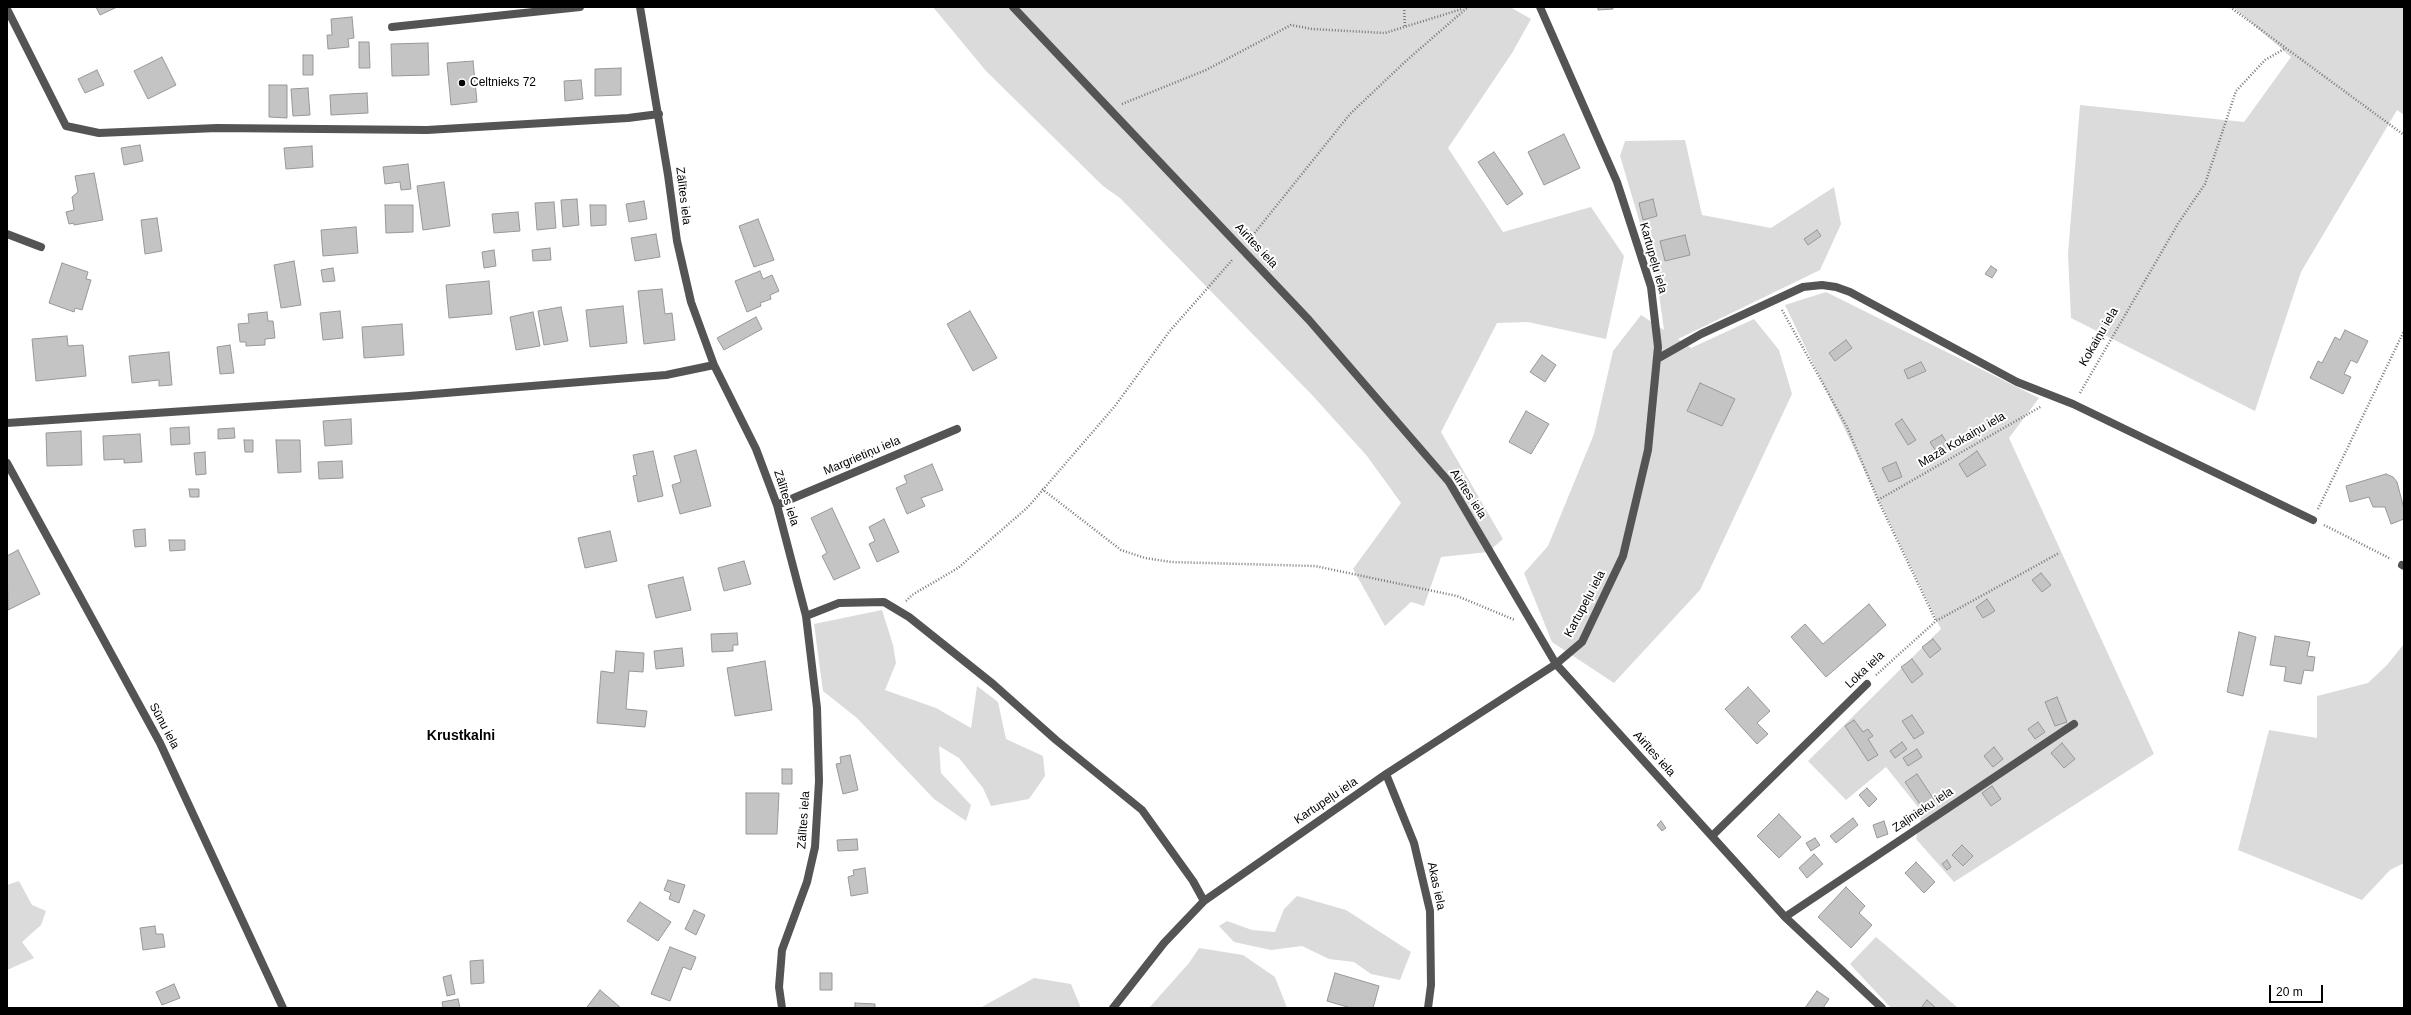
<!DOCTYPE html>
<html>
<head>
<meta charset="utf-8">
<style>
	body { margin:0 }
	#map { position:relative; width:2411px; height:1015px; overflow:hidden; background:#fff; font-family:Helvetica,sans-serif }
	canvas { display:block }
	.frame { position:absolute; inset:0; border:8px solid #000; pointer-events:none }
	.scale { position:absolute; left:2269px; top:985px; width:54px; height:18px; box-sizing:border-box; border:2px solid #000; border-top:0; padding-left:5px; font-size:12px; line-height:14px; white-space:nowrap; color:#000; -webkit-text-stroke:3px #fff; paint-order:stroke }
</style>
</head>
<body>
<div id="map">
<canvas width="2411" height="1015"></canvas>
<div class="frame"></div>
<div class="scale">20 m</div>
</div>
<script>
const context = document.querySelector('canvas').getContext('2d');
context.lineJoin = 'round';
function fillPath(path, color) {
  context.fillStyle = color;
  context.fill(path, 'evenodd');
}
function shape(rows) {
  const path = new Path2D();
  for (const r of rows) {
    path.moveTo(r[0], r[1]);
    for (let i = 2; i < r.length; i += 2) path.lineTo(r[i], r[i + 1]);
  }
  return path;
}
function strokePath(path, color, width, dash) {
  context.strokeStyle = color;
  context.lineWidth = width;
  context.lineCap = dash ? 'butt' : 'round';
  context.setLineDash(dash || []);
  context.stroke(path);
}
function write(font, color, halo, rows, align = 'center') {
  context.font = font + ' Helvetica,sans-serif';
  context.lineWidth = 4;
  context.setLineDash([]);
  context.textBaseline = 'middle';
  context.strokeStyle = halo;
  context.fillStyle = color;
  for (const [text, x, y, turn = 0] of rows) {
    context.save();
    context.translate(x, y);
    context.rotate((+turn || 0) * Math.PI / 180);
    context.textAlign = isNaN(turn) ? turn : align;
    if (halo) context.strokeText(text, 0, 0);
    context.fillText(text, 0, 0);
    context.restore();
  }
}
const green = shape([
	[933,7,1510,7,1531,19,1512,53,1448,148,1503,232,1591,207,1624,256,1606,339,1528,322,1497,323,1441,432,1503,539,1488,552,1441,557,1424,606,1411,602,1385,626,1353,569,1401,503,1367,456,1313,396,1120,198,1103,186,986,71],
	[2233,7,2404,7,2404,115,2397,110,2301,272,2255,411,2071,318,2068,254,2080,105,2244,122,2291,57],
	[1685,140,1702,215,1771,228,1834,187,1841,224,1820,270,1678,339,1691,348,1754,319,1779,350,1792,394,1700,590,1614,683,1552,642,1524,573,1548,546,1594,434,1613,351,1641,315,1664,330,1657,280,1620,156,1625,141],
	[1826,292,2039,398,2009,438,2154,754,1954,882,1916,839,1922,812,1886,767,1846,800,1808,761,1941,629,1785,305],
	[882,610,893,645,896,663,885,690,936,708,971,728,977,686,998,702,1006,739,1043,756,1045,776,1029,799,991,806,983,788,959,758,939,746,941,773,971,805,966,821,934,799,857,718,823,691,814,624],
	[2404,644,2404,863,2390,870,2362,900,2238,850,2269,730,2317,738,2317,696,2368,683,2387,665],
	[19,881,32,905,46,911,41,925,22,942,34,958,7,970,7,885],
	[1297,896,1346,910,1411,952,1400,980,1371,974,1354,962,1329,959,1302,946,1271,950,1234,942,1219,926,1227,921,1252,930,1275,932,1284,909],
	[1876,937,1889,948,1957,1007,1891,1008,1850,964],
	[1199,948,1243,955,1275,977,1287,1008,1149,1008,1189,963],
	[1034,978,1071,984,1081,1008,980,1008]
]);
const building = shape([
	[96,7,117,7,100,15,96,7],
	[1598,7,1613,7,1613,9,1598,10,1598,7],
	[352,17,354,38,348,39,349,47,328,49,327,35,332,35,331,19,352,17],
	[359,42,369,42,370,68,359,68,359,42],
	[428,43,429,75,392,76,391,44,428,43],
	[303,55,313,55,313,75,303,75,303,55],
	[162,57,176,85,148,99,134,71,162,57],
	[473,61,477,102,451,105,447,63,473,61],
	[621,68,621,95,595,96,595,69,621,68],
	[97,70,104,85,85,93,78,79,97,70],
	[581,80,583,99,565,101,564,81,581,80],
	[269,85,287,85,287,118,269,117,269,85],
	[308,88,310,115,293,116,291,89,308,88],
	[367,93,368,113,331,115,330,95,367,93],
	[1564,134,1580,168,1544,185,1528,152,1564,134],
	[140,145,143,161,124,165,121,148,140,145],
	[312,146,313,167,286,169,284,148,312,146],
	[1494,152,1523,194,1507,205,1478,162,1494,152],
	[408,164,411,189,401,190,400,182,385,184,383,167,408,164],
	[94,173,103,220,74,225,74,223,69,224,66,212,74,210,72,197,78,192,75,176,94,173],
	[444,182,450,226,423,230,417,186,444,182],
	[577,199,579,225,563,227,561,200,577,199],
	[1653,199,1657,216,1643,220,1639,203,1653,199],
	[644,201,647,219,629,222,626,204,644,201],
	[554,202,556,228,537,230,535,203,554,202],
	[385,205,413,205,413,232,386,233,385,205],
	[590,205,606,205,606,225,591,226,590,205],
	[518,212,520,231,494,233,492,214,518,212],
	[157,218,162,251,145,254,141,220,157,218],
	[758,219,774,260,754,267,739,226,758,219],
	[356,227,358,253,323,256,321,230,356,227],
	[1817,230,1821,236,1808,245,1804,239,1817,230],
	[656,234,660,257,635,261,631,238,656,234],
	[1685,235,1690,255,1665,261,1660,241,1685,235],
	[550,248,551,260,533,261,532,250,550,248],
	[494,250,496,266,484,268,482,252,494,250],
	[294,261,301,305,281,308,274,265,294,261],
	[62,263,88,272,86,279,91,280,82,310,75,308,74,312,49,303,62,263],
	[1991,266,1997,270,1992,278,1985,274,1991,266],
	[333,268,335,281,323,282,321,270,333,268],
	[760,271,763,279,772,275,779,291,770,295,771,299,760,303,761,306,747,312,735,281,760,271],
	[489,281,492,314,449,318,446,285,489,281],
	[662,289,665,314,672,313,675,340,644,344,638,291,662,289],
	[623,306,627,343,590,347,586,310,623,306],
	[561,307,568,341,544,345,538,311,561,307],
	[340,311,343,338,323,340,320,313,340,311],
	[970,311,997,358,973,371,947,324,970,311],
	[267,312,268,321,273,321,275,338,265,339,265,345,246,346,246,342,240,342,238,324,249,323,248,314,267,312],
	[533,312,540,346,516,350,510,317,533,312],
	[756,317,762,329,724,350,717,338,756,317],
	[402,324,404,355,364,358,362,327,402,324],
	[2345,330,2368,341,2357,363,2351,360,2344,374,2351,377,2343,394,2310,378,2318,361,2322,363,2335,337,2340,340,2345,330],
	[67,336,68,346,83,345,86,376,36,381,32,339,67,336],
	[1846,340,1852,348,1835,361,1829,353,1846,340],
	[230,345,234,373,220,374,217,347,230,345],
	[169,352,172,385,159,386,159,380,132,383,129,356,169,352],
	[1542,355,1556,365,1545,382,1530,372,1542,355],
	[1921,362,1926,371,1908,379,1904,370,1921,362],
	[1700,383,1735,399,1722,426,1687,411,1700,383],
	[1526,411,1549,424,1531,454,1509,442,1526,411],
	[351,419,352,444,325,446,323,421,351,419],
	[1902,419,1916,440,1908,445,1895,424,1902,419],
	[189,427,190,444,171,445,170,428,189,427],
	[234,428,235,438,218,439,218,429,234,428],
	[81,431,82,465,47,466,46,433,81,431],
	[140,434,142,462,124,463,124,459,104,460,103,436,140,434],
	[1942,435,1949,446,1937,453,1930,442,1942,435],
	[244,440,253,440,253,452,245,452,244,440],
	[276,440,300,440,301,472,278,473,276,440],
	[696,450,711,506,680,514,672,485,681,482,674,456,696,450],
	[653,451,663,496,638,502,633,476,637,475,633,455,653,451],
	[1977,451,1986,465,1967,477,1959,464,1977,451],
	[205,452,206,474,196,475,194,453,205,452],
	[342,461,343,478,319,479,318,462,342,461],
	[1896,462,1902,477,1889,482,1882,468,1896,462],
	[932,464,943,490,921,498,925,506,907,514,896,488,907,483,904,476,932,464],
	[2386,474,2393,477,2397,482,2404,509,2404,519,2391,524,2385,507,2373,507,2369,497,2350,502,2346,486,2386,474],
	[189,489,199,489,199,497,190,497,189,489],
	[832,508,860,568,834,580,822,556,827,553,811,518,832,508],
	[884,519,899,552,877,562,869,544,875,541,869,527,884,519],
	[145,529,146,546,135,547,133,530,145,529],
	[610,531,617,561,585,568,578,538,610,531],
	[169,540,185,540,185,550,170,551,169,540],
	[18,550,40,594,8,610,7,556,18,550],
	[744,561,751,584,724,591,718,568,744,561],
	[2041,573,2051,585,2042,592,2032,580,2041,573],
	[683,577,691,610,656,618,648,585,683,577],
	[1987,599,1995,611,1983,618,1976,607,1987,599],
	[1869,604,1886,625,1826,677,1791,637,1805,624,1823,644,1869,604],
	[2239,632,2256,637,2243,696,2227,692,2239,632],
	[737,633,738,645,733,645,733,651,712,652,711,634,737,633],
	[2275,636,2310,642,2307,656,2315,657,2313,671,2304,670,2301,684,2284,681,2286,667,2270,665,2275,636],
	[1933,639,1941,649,1930,658,1922,647,1933,639],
	[682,648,684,666,656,669,654,651,682,648],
	[616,651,644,653,643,672,629,671,626,709,647,711,645,727,597,723,601,671,614,673,616,651],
	[1912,659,1923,674,1912,683,1901,667,1912,659],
	[765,661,772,710,735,716,727,668,765,661],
	[1748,687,1770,711,1757,723,1768,734,1757,744,1725,709,1748,687],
	[2057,697,2067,722,2055,726,2045,702,2057,697],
	[1912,715,1924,733,1914,739,1902,721,1912,715],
	[1854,720,1863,732,1868,729,1873,736,1868,739,1878,755,1868,761,1845,726,1854,720],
	[2038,722,2045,732,2035,739,2028,729,2038,722],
	[1902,742,1907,749,1895,758,1890,751,1902,742],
	[2062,743,2075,759,2064,768,2051,753,2062,743],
	[1994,747,2003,759,1993,767,1984,756,1994,747],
	[1917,749,1922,757,1908,766,1903,758,1917,749],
	[850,755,858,790,843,794,836,764,841,763,840,757,850,755],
	[782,769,792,769,792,784,782,784,782,769],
	[1917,774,1935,801,1923,809,1905,782,1917,774],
	[1992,786,2001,799,1991,806,1982,793,1992,786],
	[1867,788,1877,799,1869,807,1859,795,1867,788],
	[746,793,779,793,777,834,746,834,746,793],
	[1779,814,1801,837,1779,858,1757,836,1779,814],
	[1853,818,1858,825,1836,843,1830,836,1853,818],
	[1661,821,1666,828,1662,831,1657,825,1661,821],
	[1884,821,1888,834,1877,838,1873,825,1884,821],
	[1815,838,1820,845,1811,851,1806,843,1815,838],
	[857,839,858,850,838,851,837,840,857,839],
	[1962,845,1973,856,1963,866,1952,855,1962,845],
	[1814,854,1823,864,1807,878,1799,868,1814,854],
	[1947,860,1951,867,1947,870,1942,864,1947,860],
	[1916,862,1935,882,1924,893,1905,873,1916,862],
	[865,868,868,893,851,896,848,877,854,875,853,870,865,868],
	[668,880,685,885,679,903,669,899,671,893,664,890,668,880],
	[1846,887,1865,906,1859,913,1872,925,1851,948,1818,917,1846,887],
	[640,902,671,922,658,941,627,921,640,902],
	[694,910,705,915,696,935,685,929,694,910],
	[155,926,156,934,163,934,165,947,143,950,140,928,155,926],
	[670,947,696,957,691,970,683,967,670,1001,651,994,670,947],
	[483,960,484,983,471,984,470,961,483,960],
	[820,973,832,973,832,990,820,990,820,973],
	[1335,973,1379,986,1373,1008,1351,1008,1327,1001,1335,973],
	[451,975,455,994,447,996,443,977,451,975],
	[174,984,180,998,162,1005,156,992,174,984],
	[600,990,621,1008,589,1008,587,1007,600,990],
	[1817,991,1829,999,1823,1008,1805,1008,1817,991],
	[458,999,460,1008,443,1008,442,1002,458,999],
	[1927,1000,1936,1008,1921,1008,1927,1000],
	[855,1003,875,1004,875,1008,855,1008,855,1003]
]);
const path = shape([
	[1404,7,1405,27],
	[2230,7,2404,135],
	[1122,104,1206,70,1291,25,1312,29,1385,33,1462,9],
	[1249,240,1350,114,1407,60,1468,7],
	[1782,310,1847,427,1878,500,1936,621],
	[2080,393,2179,222,2205,184,2236,91,2265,60,2286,48],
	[1042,489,1121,550,1145,558,1171,562,1315,566,1457,596,1515,620],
	[1878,500,2042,406],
	[2318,509,2404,331],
	[2324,525,2391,559],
	[906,601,912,595,958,568,1028,507,1115,406,1169,332,1233,259],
	[1876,675,1936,621,2059,553]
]);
const minor = shape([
	[640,7,668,175,677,241,691,302,714,365,756,449,777,505,806,616,817,708,819,781,815,847,807,882,782,950,779,987,782,1008],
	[1013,7,1309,320,1449,482,1556,664,1785,917,1882,1008],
	[7,9,66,126,99,133,217,128,427,130,628,118,659,114],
	[392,27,580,7],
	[7,234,41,247],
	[1657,359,1701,334,1803,287,1822,285,1836,287,1850,292,2017,382,2073,404,2313,520],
	[7,423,409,396,666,375,714,365],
	[7,463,160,743,283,1008],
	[777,505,957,429],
	[2402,565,2404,566],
	[806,616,839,603,884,602,909,617,993,684,1056,740,1142,810,1193,881,1204,901],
	[1386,774,1414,843,1430,911,1431,985,1428,1008],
	[1712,836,1867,684],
	[1785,917,2074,724],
	[1113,1008,1164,943,1204,901,1386,774,1556,664,1582,642,1623,556,1648,450,1658,347,1651,287,1617,182,1540,7]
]);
const markers = [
	[462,83,4,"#000"]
];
const poiNames = [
	["Celtnieks 72",470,83]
];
const streetNames = [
	["Zālītes iela",683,196,83],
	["Airītes iela",1256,246,47],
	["Kartupeļu iela",1653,258,74],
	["Kokaiņu iela",2099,337,-60],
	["Mazā Kokaiņu iela",1962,440,-30],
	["Margrietiņu iela",862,456,-23],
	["Airītes iela",1468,494,57],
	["Zālītes iela",786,498,72],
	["Kartupeļu iela",1585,604,-62],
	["Loka iela",1865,670,-43],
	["Sūnu iela",164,726,62],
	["Airītes iela",1654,754,48],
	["Kartupeļu iela",1326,801,-34],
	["Zaļinieku iela",1923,810,-34],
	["Zālītes iela",804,820,-86],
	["Akas iela",1436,886,78]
];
const quarterNames = [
	["Krustkalni",461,736]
];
fillPath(green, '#dbdbdb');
fillPath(building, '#c4c4c4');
strokePath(building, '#989898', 1);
strokePath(path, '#767676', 2.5, [1, 2]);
strokePath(minor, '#545454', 8);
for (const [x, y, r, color] of markers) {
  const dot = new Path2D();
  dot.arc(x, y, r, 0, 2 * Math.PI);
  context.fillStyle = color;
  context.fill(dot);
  strokePath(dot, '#fff', 1.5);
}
write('12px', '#000', '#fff', poiNames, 'left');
write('12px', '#000', '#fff', streetNames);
write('bold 14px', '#000', '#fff', quarterNames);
</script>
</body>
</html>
